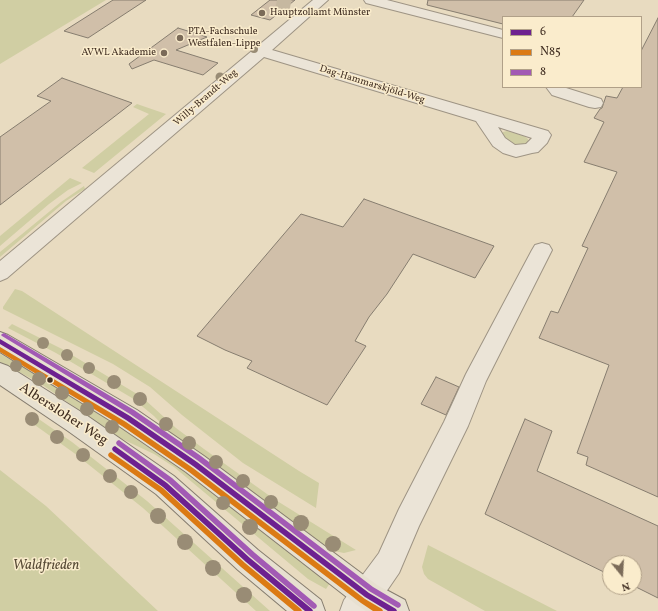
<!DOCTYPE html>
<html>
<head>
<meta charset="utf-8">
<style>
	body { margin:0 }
	#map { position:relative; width:658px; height:611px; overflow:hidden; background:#e8dbc0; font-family:Vollkorn,serif }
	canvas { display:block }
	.legend { position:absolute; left:502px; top:16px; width:140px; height:72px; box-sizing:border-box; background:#faeccc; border:1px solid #b0a088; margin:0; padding:5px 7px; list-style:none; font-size:12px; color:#402e22 }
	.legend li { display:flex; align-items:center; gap:8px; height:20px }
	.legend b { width:20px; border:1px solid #b0a088 }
	.north { position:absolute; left:602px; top:555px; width:40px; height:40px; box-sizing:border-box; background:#faeccc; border:1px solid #b0a088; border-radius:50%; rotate:162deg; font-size:11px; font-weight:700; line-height:16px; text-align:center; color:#402e22 }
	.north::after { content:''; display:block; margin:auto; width:14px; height:18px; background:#7b6b59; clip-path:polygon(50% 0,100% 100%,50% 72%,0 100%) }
</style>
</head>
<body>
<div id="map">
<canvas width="658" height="611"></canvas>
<ul class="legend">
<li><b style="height:5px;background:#6d2190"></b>6</li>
<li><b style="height:5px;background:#db7a14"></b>N85</li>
<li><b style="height:5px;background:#a25ab4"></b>8</li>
</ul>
<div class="north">N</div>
</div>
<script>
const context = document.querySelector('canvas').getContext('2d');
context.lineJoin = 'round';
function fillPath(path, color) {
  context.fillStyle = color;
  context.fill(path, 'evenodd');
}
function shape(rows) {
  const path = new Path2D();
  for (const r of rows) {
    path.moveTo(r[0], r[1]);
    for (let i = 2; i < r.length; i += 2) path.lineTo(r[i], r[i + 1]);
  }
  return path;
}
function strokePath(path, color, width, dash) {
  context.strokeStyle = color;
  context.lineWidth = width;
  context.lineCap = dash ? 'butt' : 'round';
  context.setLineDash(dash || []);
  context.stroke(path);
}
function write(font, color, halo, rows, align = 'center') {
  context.font = font + ' Vollkorn,serif';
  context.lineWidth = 3;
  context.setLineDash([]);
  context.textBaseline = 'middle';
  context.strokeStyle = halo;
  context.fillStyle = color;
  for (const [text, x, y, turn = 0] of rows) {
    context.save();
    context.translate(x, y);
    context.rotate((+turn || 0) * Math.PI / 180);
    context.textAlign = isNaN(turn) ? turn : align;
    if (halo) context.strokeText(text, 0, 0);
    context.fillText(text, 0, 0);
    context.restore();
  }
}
const green = shape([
	[0,0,106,0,0,64],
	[137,104,166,114,94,173,82,168,149,114,133,107],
	[507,131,524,136,528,139,528,143,526,145,515,146,508,142,503,135,503,132],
	[70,178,82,183,68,190,49,204,0,246,0,236],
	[84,186,85,189,66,201,0,257,0,252,16,239,61,202],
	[15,289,22,291,299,471,319,483,316,508,243,463,182,415,150,387,113,364,3,309,3,307],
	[12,324,62,349,142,397,176,428,204,449,274,499,356,550,344,553,334,551,321,546,173,436,154,416,132,398,56,353,8,328],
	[0,354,57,385,176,463,330,583,326,589,308,579,174,467,154,454,120,438,38,382,0,362],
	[30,413,72,442,147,501,270,611,256,611,143,508,74,453,25,418],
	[0,470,46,506,158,611,0,611],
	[428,545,557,611,485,611,428,579,424,574,422,567]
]);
const building = shape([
	[113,0,146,0,88,38,64,31,113,0],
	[270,0,295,0,270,20,251,15,270,0],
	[428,0,584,0,572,17,503,17,503,24,427,5,428,0],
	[658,18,658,497,586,465,588,457,577,453,609,365,539,338,551,311,558,313,588,248,582,246,617,172,584,162,604,122,594,118,600,109,602,108,606,96,617,98,623,87,641,87,641,51,658,18],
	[178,28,207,37,176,50,218,63,203,75,154,60,132,69,129,64,178,28],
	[62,78,132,103,0,205,0,137,51,101,37,96,62,78],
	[364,199,494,246,475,278,413,254,387,294,369,317,355,341,366,346,327,405,247,368,252,361,225,350,197,336,301,214,343,227,364,199],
	[436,377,459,387,446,415,421,404,436,377],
	[525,419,552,431,537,471,658,526,658,598,634,586,634,563,610,563,610,575,485,514,525,419]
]);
const minorTunnel = shape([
	[277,0,291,3]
]);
const minor = shape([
	[313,0,328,0,272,50,548,131,551,135,547,143,538,152,532,153,516,157,503,153,493,146,476,121,264,57,7,278,0,281,0,261,313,0],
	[498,127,532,138,526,144,515,145,505,138,498,127],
	[364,0,387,0,503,30,503,38,366,3,364,0],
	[546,87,563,87,601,99,603,103,601,107,595,108,589,107,552,95,546,87],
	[542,243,549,245,552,250,486,381,468,426,419,526,399,573,373,611,340,611,344,600,379,553,399,509,444,422,466,374,532,250,535,245,542,243]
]);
const major = shape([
	[0,332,8,335,137,410,204,456,377,585,405,600,409,611,366,611,357,605,186,472,119,426,0,352,0,332],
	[0,363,8,366,86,415,174,476,258,550,321,600,325,611,287,611,238,570,156,494,68,431,0,385,0,363]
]);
const bus1 = shape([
	[0,339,130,416,197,462,369,593,396,609,397,611,388,611,365,597,193,466,126,420,0,344,0,339],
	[115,446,167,483,250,558,312,609,313,611,305,611,246,562,163,487,113,451,112,449,113,447,115,446]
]);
const bus2 = shape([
	[0,347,126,422,193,468,365,599,382,609,383,611,373,611,361,603,189,472,122,426,0,352,0,347],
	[111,452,163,488,245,563,301,609,302,611,294,611,241,567,159,492,109,457,108,455,109,453,111,452]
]);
const bus3 = shape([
	[4,333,134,410,201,456,373,587,400,603,401,605,400,607,398,608,396,607,369,591,197,460,130,414,2,336,1,335,2,334,4,333],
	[119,440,172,478,255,553,316,604,317,606,316,608,314,609,312,608,251,557,168,482,117,445,116,443,117,441,119,440]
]);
const trees = [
	[254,49,4],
	[220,77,4.5],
	[43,343,6],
	[67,355,6],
	[16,366,6],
	[89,368,6],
	[39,379,7],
	[114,382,7],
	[62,393,7],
	[140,399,7],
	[87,409,7],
	[32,419,7],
	[166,424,7],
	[112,427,7],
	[57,437,7],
	[189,443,7],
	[83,455,7],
	[216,462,7],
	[110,476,7],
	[243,481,7],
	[131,492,7],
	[271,502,7],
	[223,503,7],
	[158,516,8],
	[301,523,8],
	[250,527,8],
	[185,542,8],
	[333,544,8],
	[213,568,8],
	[244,595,8]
];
const markers = [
	[262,13,4,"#7b6b59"],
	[180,38,4,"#7b6b59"],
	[164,53,4,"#7b6b59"],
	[50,380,3.5,"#402e22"]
];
const farPoinames = [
	["Hauptzollamt Münster",270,13],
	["PTA-Fachschule",188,32],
	["Westfalen-Lippe",188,44],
	["AVWL Akademie",156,53,"right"]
];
const farStreetnames = [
	["Dag-Hammarskjöld-Weg",372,85,17],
	["Willy-Brandt-Weg",206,98,-41]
];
const nearStreetnames = [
	["Albersloher Weg",63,415,33]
];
const nearParknames = [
	["Waldfrieden",46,566]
];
fillPath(green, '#d0cea3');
fillPath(building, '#d0bfa9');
strokePath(building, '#867d6f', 1);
strokePath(minorTunnel, '#c6b8a0', 16, [16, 8]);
strokePath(minor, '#9e9484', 2);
strokePath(major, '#867d6f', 2);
fillPath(minor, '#ebe4d7');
fillPath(major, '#e7e0d0');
fillPath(bus1, '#6d2190');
fillPath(bus2, '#db7a14');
fillPath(bus3, '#a25ab4');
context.fillStyle = '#998c75';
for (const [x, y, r] of trees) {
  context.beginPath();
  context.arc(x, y, r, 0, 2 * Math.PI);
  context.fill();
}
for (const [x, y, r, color] of markers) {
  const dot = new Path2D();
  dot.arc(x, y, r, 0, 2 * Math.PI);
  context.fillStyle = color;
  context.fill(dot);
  strokePath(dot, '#faeccc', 1.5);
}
write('10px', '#402e22', '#faeccc', farPoinames, 'left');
write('10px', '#402e22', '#faeccc', farStreetnames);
write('14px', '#402e22', '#faeccc', nearStreetnames);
write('italic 14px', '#594c37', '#faeccc', nearParknames);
</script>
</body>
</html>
